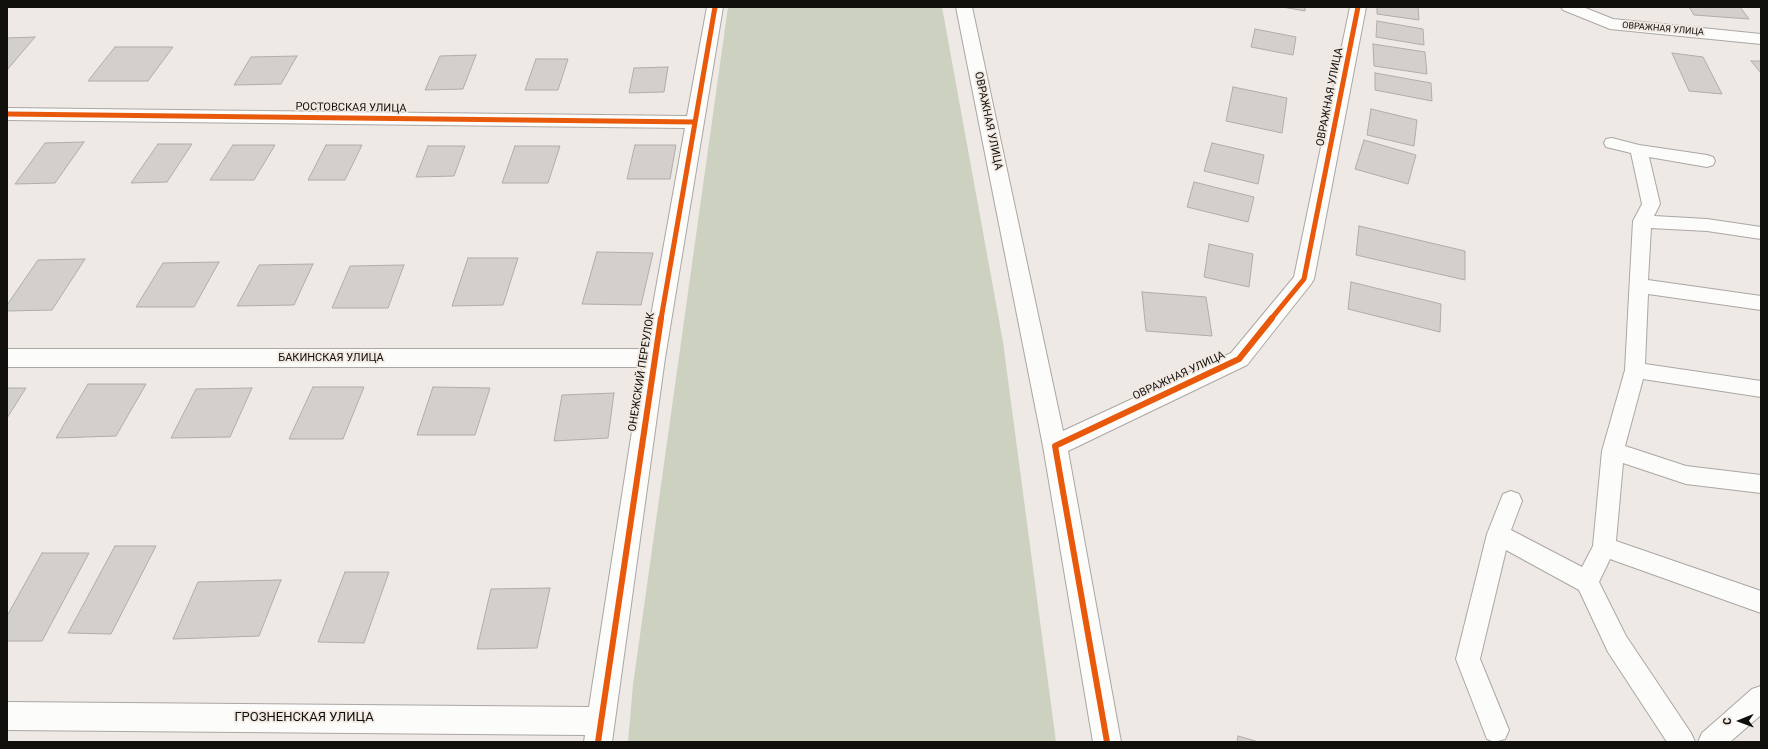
<!DOCTYPE html>
<html>
<head>
<meta charset="utf-8">
<style>
	body { margin:0 }
	#map { position:relative; width:1768px; height:749px; overflow:hidden; background:#eee9e4; font-family:Roboto,sans-serif }
	canvas { display:block }
	.frame { position:absolute; inset:0; border:8px solid #110f0c; pointer-events:none }
	.north { position:absolute; left:1720px; top:701px; width:40px; height:40px; -webkit-text-stroke:3px #f1e9e1; paint-order:stroke; rotate:269deg; font-size:11px; font-weight:700; line-height:16px; text-align:center; color:#110f0c }
	.north::after { content:''; display:block; margin:auto; width:14px; height:18px; background:#110f0c; clip-path:polygon(50% 0,100% 100%,50% 72%,0 100%) }
</style>
</head>
<body>
<div id="map">
<canvas width="1768" height="749"></canvas>
<div class="frame"></div>
<div class="north">С</div>
</div>
<script>
const context = document.querySelector('canvas').getContext('2d');
context.lineJoin = 'round';
function fillPath(path, color) {
  context.fillStyle = color;
  context.fill(path, 'evenodd');
}
function shape(rows) {
  const path = new Path2D();
  for (const r of rows) {
    path.moveTo(r[0], r[1]);
    for (let i = 2; i < r.length; i += 2) path.lineTo(r[i], r[i + 1]);
  }
  return path;
}
function strokePath(path, color, width, dash) {
  context.strokeStyle = color;
  context.lineWidth = width;
  context.lineCap = dash ? 'butt' : 'round';
  context.setLineDash(dash || []);
  context.stroke(path);
}
function write(font, color, halo, rows, align = 'center') {
  context.font = font + ' Roboto,sans-serif';
  context.lineWidth = 3.5;
  context.setLineDash([]);
  context.textBaseline = 'middle';
  context.strokeStyle = halo;
  context.fillStyle = color;
  for (const [text, x, y, turn = 0] of rows) {
    context.save();
    context.translate(x, y);
    context.rotate((+turn || 0) * Math.PI / 180);
    context.textAlign = isNaN(turn) ? turn : align;
    if (halo) context.strokeText(text, 0, 0);
    context.fillText(text, 0, 0);
    context.restore();
  }
}
const forest = shape([
	[728,7,942,7,1003,342,1056,742,628,742,633,685]
]);
const building = shape([
	[1282,7,1305,7,1305,11,1282,7],
	[1377,7,1418,7,1419,20,1377,14,1377,7],
	[1689,7,1740,7,1749,19,1694,15,1689,7],
	[1377,21,1423,29,1424,45,1376,37,1377,21],
	[1255,29,1296,37,1293,55,1251,47,1255,29],
	[35,37,7,70,7,38,35,37],
	[1373,44,1425,52,1427,74,1374,66,1373,44],
	[115,47,173,47,148,81,88,81,115,47],
	[1672,53,1703,57,1722,94,1689,91,1672,53],
	[476,55,463,89,425,90,440,56,476,55],
	[297,56,281,84,234,85,251,57,297,56],
	[536,59,568,59,558,90,525,90,536,59],
	[1751,61,1761,61,1761,73,1751,61],
	[668,67,664,92,629,93,634,68,668,67],
	[1375,73,1431,83,1432,101,1375,90,1375,73],
	[1233,87,1287,98,1282,133,1226,121,1233,87],
	[1371,109,1417,120,1414,146,1367,135,1371,109],
	[1364,140,1416,155,1408,184,1355,169,1364,140],
	[84,142,55,183,15,184,45,143,84,142],
	[1212,143,1264,155,1258,184,1204,171,1212,143],
	[158,144,192,144,167,182,131,183,158,144],
	[233,145,275,145,254,180,210,180,233,145],
	[326,145,362,145,345,180,308,180,326,145],
	[635,145,676,145,670,179,627,179,635,145],
	[428,146,465,146,454,176,416,177,428,146],
	[515,146,560,146,548,183,502,183,515,146],
	[1194,182,1254,197,1248,222,1187,207,1194,182],
	[1359,226,1465,251,1465,280,1356,255,1359,226],
	[1209,244,1253,254,1249,287,1204,277,1209,244],
	[597,252,653,253,641,305,582,304,597,252],
	[468,258,518,258,503,305,452,306,468,258],
	[85,259,52,310,7,311,7,305,38,260,85,259],
	[219,262,194,307,136,307,163,263,219,262],
	[313,264,294,305,237,306,259,265,313,264],
	[404,265,388,308,332,308,350,266,404,265],
	[1351,282,1441,304,1440,332,1348,309,1351,282],
	[1142,292,1206,297,1212,336,1146,331,1142,292],
	[88,384,146,384,116,436,56,438,88,384],
	[313,387,364,387,343,439,289,439,313,387],
	[433,387,490,388,475,435,417,435,433,387],
	[7,388,26,388,7,418,7,388],
	[252,388,230,437,171,438,196,389,252,388],
	[614,393,608,438,554,441,562,395,614,393],
	[115,546,156,546,111,634,68,633,115,546],
	[42,553,89,553,42,641,7,641,7,616,42,553],
	[345,572,389,572,364,643,318,642,345,572],
	[281,580,259,636,173,639,198,582,281,580],
	[550,588,537,648,477,649,491,589,550,588],
	[1238,736,1259,742,1237,742,1238,736]
]);
const lane = shape([
	[1612,138,1639,145,1707,155,1713,157,1715,161,1713,165,1707,167,1649,157,1660,204,1654,216,1707,219,1761,227,1761,239,1707,231,1651,228,1648,280,1761,296,1761,310,1648,294,1645,364,1761,381,1761,397,1643,379,1625,446,1686,466,1761,475,1761,493,1686,484,1623,463,1616,541,1761,591,1761,613,1610,559,1599,582,1626,636,1691,733,1695,742,1667,742,1608,652,1579,590,1506,550,1480,659,1509,730,1505,739,1494,742,1487,739,1456,659,1487,534,1503,494,1511,491,1519,494,1522,501,1511,530,1582,567,1593,546,1602,451,1625,370,1633,221,1642,204,1631,153,1606,147,1604,143,1606,139,1612,138],
	[1761,686,1761,715,1730,742,1698,742,1702,733,1752,689,1761,686]
]);
const street = shape([
	[707,7,723,7,665,358,612,742,584,742,585,735,7,730,7,702,589,707,642,367,7,367,7,349,645,349,685,128,7,120,7,108,687,116,707,7],
	[956,7,972,7,1063,431,1231,353,1294,277,1350,7,1366,7,1314,279,1311,284,1247,365,1068,451,1121,742,1093,742,1043,446,956,7],
	[1561,7,1583,7,1613,19,1761,34,1761,44,1610,29,1563,10,1561,7]
]);
const cyclewayFar1 = shape([
	[7,114,694,122],
	[661,319,715,7],
	[1271,319,1304,279,1358,7]
]);
const cycleway = shape([
	[598,742,661,318],
	[1107,742,1055,446,1239,359,1272,318]
]);
const farStreetnames = [
	["ОВРАЖНАЯ УЛИЦА",1663,29,5]
];
const streetNames = [
	["ОВРАЖНАЯ УЛИЦА",1330,97,-79],
	["РОСТОВСКАЯ УЛИЦА",351,108,1],
	["ОВРАЖНАЯ УЛИЦА",988,121,78],
	["БАКИНСКАЯ УЛИЦА",331,358],
	["ОНЕЖСКИЙ ПЕРЕУЛОК",642,372,-81],
	["ОВРАЖНАЯ УЛИЦА",1179,376,-25]
];
const nearStreetnames = [
	["ГРОЗНЕНСКАЯ УЛИЦА",304,718]
];
fillPath(forest, '#ccd2bf');
fillPath(building, '#d3cfcc');
strokePath(building, '#b0aca9', 1);
strokePath(lane, '#aaa7a4', 2);
strokePath(street, '#aaa7a4', 2);
fillPath(lane, '#fcfcfb');
fillPath(street, '#fcfcfb');
strokePath(cyclewayFar1, '#e8590c', 5);
strokePath(cycleway, '#e8590c', 6);
write('9px', '#110f0c', '#f1e9e1', farStreetnames);
write('11px', '#110f0c', '#f1e9e1', streetNames);
write('13px', '#110f0c', '#f1e9e1', nearStreetnames);
</script>
</body>
</html>
